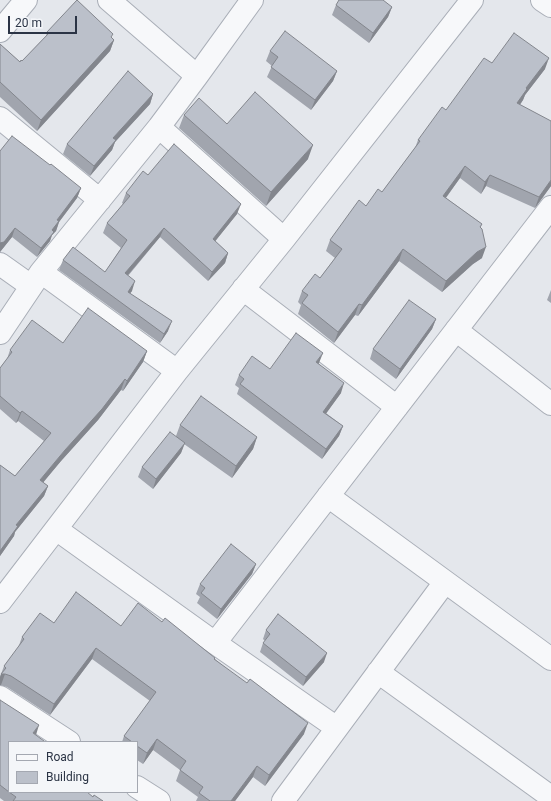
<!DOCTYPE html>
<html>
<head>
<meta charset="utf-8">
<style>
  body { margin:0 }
  #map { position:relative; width:551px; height:801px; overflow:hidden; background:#e4e7ec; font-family:Roboto,sans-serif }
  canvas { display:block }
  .legend { position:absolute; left:8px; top:741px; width:130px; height:52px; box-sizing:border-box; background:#f4f6f9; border:1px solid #a4a8b1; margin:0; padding:5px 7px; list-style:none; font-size:12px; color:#2b3445 }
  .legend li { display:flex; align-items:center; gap:8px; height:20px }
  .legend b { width:20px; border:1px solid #a4a8b1 }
  .scale { position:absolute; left:8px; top:16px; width:69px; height:18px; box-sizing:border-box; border:2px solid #2b3445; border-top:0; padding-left:5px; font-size:12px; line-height:14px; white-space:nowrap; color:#2b3445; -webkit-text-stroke:3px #f4f6f9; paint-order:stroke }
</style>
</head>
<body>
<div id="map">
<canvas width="551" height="801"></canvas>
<ul class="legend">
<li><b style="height:5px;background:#f7f8fa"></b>Road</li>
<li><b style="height:11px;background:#bbc0ca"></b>Building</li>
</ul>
<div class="scale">20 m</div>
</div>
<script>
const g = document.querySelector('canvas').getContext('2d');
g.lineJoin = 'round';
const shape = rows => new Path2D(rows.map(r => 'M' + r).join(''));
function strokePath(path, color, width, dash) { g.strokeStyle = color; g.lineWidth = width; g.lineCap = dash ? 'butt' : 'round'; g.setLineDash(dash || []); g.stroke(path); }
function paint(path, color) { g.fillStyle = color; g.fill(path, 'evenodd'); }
const minor = shape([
  [109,0,197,76],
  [542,0,551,6],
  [0,31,26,0],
  [0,118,100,200],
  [159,127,284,239],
  [0,264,31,286],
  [41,272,177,371],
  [243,289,397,407],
  [456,330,551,404],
  [0,333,41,272,159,127,197,76,252,0],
  [328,496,551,659],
  [56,529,215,643,337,728],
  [0,602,177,371,284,239,472,0],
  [215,643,551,207],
  [378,672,551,797],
  [0,697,69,742],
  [137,787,159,801],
  [283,801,445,582]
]);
const wall = shape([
  [336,5,392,7,388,17,369,43,332,15],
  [47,32,112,38,114,40,110,51,37,131,0,97,0,44,20,62,22,61,46,36],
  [270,51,337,71,333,81,311,110,267,77,272,66,266,61],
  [492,63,545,69,525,95,523,100,520,105,551,186,535,208,486,186,481,194,460,178,446,198,482,224,480,228,482,258,473,264,442,292,399,261,358,316,355,315,334,343,298,314,301,305,298,302,302,291,320,278,335,258,326,251,330,240,366,206,382,192,415,148,418,140],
  [153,94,150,104,115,142,112,150,90,176,63,154,67,144],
  [184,115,227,124,308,159,266,206,179,128],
  [0,151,81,188,77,198,59,222,56,231,52,235,50,241,37,257,12,237,0,252],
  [148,175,237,214,215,241,228,253,225,263,208,281,160,237,128,276,132,291,130,293,168,331,160,343,59,270,63,260,105,272,121,248,103,233,107,223,123,204,122,203,126,193],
  [551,290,551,303,547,300],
  [436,319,432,329,396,379,370,359,373,349],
  [63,343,147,351,143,362,123,391,121,390,98,420,61,461,43,482,48,486,44,496,15,532,14,536,0,556,0,465,15,476,44,441,18,421,16,423,0,409,0,368,7,359,10,350],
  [319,363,319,364,341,393,326,413,343,426,339,436,322,459,237,394,239,388,235,385,239,375,270,369],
  [180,425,257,437,253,449,232,478,184,444,181,453,153,489,138,477,142,467,176,436],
  [256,564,252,574,217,619,197,603,200,597,196,594,200,584],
  [162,622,215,659,304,734,265,786,253,777,235,801,196,801,198,797,176,781,180,770,153,750,143,764,137,760,137,742,122,742,124,736,150,701,92,659,50,715,7,687,0,685,0,677,4,666,18,648,22,637,54,623,121,626],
  [266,630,324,662,303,686,260,652,263,643,265,641,263,639],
  [0,700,9,792,93,797,103,801,4,801,0,798]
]);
const shadedWall = shape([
  [392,7,388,17,369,43,373,33],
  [114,40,110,51,37,131,41,120],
  [549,58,545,69,525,95,523,100,513,114,517,103,526,88],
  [337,71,333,81,311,110,315,100],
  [153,94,150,104,115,142,112,150,90,176,94,166,113,138],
  [313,145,308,159,266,206,271,192],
  [465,166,460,178,439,207,443,196],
  [490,175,486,186,481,194,485,182],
  [551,180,551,186,535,208,539,197],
  [81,188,77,198,59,222,56,231,52,235,50,241,37,257,41,248,57,220],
  [241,204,237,214,209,249,213,239],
  [15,228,12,237,0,252,0,243],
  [164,228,160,237,121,283,125,273],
  [486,247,482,258,473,264,442,292,446,281,477,252],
  [403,249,399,261,358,316,362,305],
  [228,253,225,263,208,281,212,272],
  [135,281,132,291,124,301,128,292],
  [359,304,355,315,334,343,338,332],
  [436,319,432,329,396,379,400,369],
  [172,321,168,331,160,343,164,334],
  [147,351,143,362,123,391,127,381],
  [323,353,319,363,313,372,316,362],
  [125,379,121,390,98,420,61,461,37,490,40,480],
  [344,383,341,393,320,422,323,412],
  [22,411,18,421,16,423,20,413],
  [343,426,339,436,322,459,326,449],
  [257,437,253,449,232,478,236,466],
  [185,443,181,453,153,489,156,479],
  [48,486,44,496,15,532,14,536,0,556,0,551,16,525],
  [256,564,252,574,217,619,221,609],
  [96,648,92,659,50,715,54,704],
  [327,653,324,662,303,686,306,677],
  [1,674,5,674,1,685,0,685,0,677],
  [308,723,304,734,265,786,269,775],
  [39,725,36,735,33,733],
  [157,739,153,750,143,764,147,753],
  [257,766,253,777,235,801,231,801]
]);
const building = shape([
  [77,0,113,34,111,37,114,40,41,120,0,82,0,44,20,62,21,60,22,61,49,33,47,32,77,0],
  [339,0,383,0,392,7,373,33,336,5,339,0],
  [285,31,337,71,315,100,271,67,278,57,270,51,285,31],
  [514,33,549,58,526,88,527,89,517,103,551,121,551,180,539,197,490,175,485,182,465,166,443,196,482,224,480,227,482,229,486,247,477,252,446,281,403,249,362,305,359,304,338,332,302,303,308,295,302,291,315,274,320,278,342,249,330,240,359,200,366,206,378,189,382,192,420,141,418,140,442,107,446,110,484,58,492,63,514,33],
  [128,71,153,94,113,138,116,140,94,166,67,144,128,71],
  [255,92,313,145,271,192,184,115,199,98,227,124,255,92],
  [12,136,50,165,51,164,81,188,57,220,59,221,52,230,54,232,41,248,15,228,4,242,0,243,0,151,12,136],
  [174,144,241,204,213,239,228,253,212,272,164,228,125,273,135,281,128,292,172,321,164,334,63,260,73,247,105,272,127,240,107,223,130,196,126,193,143,171,148,175,174,144],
  [409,300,436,319,400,369,373,349,409,300],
  [88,308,147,351,127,381,125,379,102,409,65,450,40,480,48,486,16,525,18,526,0,551,0,465,15,476,51,433,22,411,20,413,0,396,0,368,12,352,10,350,32,320,63,343,88,308],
  [296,333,323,353,316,362,344,383,323,412,343,426,326,449,240,384,244,379,239,375,252,356,270,369,296,333],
  [201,396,257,437,236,466,180,425,201,396],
  [170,432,185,443,156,479,142,467,170,432],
  [231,544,256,564,221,609,201,593,205,588,200,584,231,544],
  [76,592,121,626,138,603,162,622,165,618,215,658,214,659,247,683,250,679,308,723,269,775,257,766,231,801,210,801,199,793,203,787,180,770,186,761,157,739,147,753,137,746,137,742,132,742,124,736,156,692,96,648,54,704,11,676,5,674,1,674,6,668,4,666,24,639,22,637,40,613,54,623,76,592],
  [278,614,327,653,306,677,263,643,270,634,266,630,278,614],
  [0,700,39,725,33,733,44,741,43,742,9,742,9,792,0,785,0,700],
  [9,792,87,792,93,797,94,795,103,801,13,801,16,797,9,792]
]);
strokePath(minor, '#a9aeb7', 24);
strokePath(minor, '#f7f8fa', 22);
paint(wall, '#a1a5ae');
paint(shadedWall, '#83868d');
paint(building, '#bbc0ca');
strokePath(building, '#83868d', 1);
</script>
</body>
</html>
